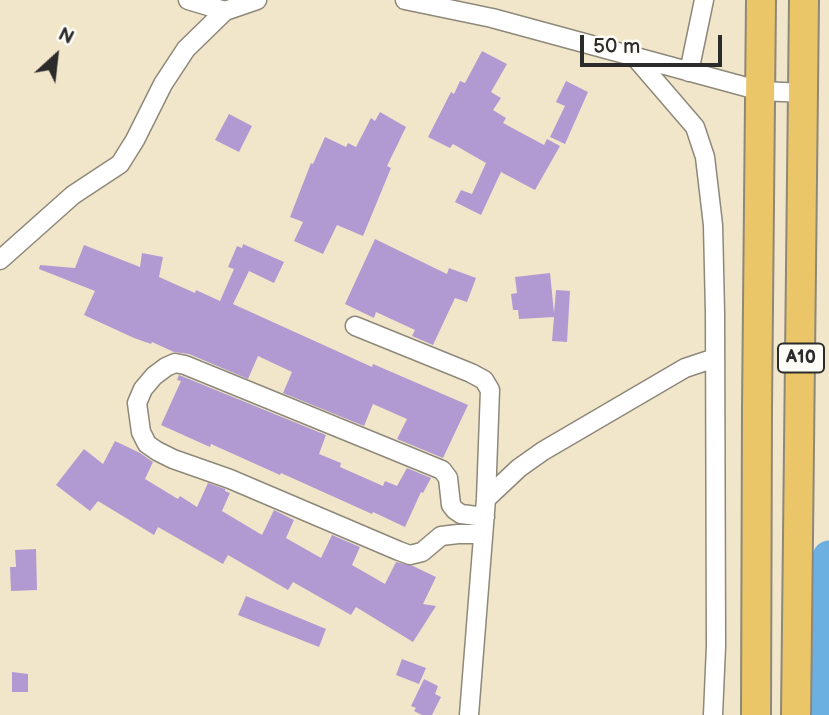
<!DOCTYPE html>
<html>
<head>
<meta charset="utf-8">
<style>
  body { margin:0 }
  #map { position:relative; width:829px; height:715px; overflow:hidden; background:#f1e6ca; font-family:"Balsamiq Sans",sans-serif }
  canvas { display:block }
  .north { position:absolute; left:21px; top:21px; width:70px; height:70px; -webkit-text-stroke:5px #fdfcf7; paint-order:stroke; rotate:27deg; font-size:19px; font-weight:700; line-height:28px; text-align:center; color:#2b2b2b }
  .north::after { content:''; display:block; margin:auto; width:24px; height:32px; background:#2b2b2b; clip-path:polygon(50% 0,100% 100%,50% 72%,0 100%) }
  .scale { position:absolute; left:580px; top:35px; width:142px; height:32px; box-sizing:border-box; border:4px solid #2b2b2b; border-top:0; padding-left:9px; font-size:21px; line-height:24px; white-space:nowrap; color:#2b2b2b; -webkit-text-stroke:5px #fdfcf7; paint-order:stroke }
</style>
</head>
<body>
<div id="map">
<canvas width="829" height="715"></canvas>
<div class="north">N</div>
<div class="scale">50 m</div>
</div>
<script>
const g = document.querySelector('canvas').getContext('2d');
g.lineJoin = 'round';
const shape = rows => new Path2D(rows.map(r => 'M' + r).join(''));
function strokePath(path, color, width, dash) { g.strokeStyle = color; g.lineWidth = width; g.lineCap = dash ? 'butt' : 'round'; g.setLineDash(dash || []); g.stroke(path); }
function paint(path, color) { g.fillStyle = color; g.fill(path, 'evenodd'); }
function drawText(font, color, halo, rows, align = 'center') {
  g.font = font + ' "Balsamiq Sans",sans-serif'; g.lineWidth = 6; g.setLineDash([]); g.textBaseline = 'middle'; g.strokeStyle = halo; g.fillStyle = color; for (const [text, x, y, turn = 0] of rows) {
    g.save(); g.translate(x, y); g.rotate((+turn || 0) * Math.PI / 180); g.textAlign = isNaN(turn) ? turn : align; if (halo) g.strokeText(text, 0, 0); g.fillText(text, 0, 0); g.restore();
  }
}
const river = shape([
  [827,715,829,557]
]);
const building = shape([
  [482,51,507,64,491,92,501,98,493,110,506,118,503,123,544,145,547,139,560,146,535,190,501,172,481,215,455,202,461,190,472,194,486,163,453,144,450,148,428,137,451,92,454,94,460,81,465,83],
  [566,81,588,92,565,144,550,137,565,106,556,102],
  [380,112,406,127,387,166,391,168,363,236,337,225,323,254,294,241,303,222,290,217,311,163,313,164,325,137,346,147,348,143,356,147,371,118,375,121],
  [229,114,252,126,239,152,215,140],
  [375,239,447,274,449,268,476,278,467,302,455,298,433,345,412,336,415,330,376,312,374,318,345,304],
  [243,244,284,262,274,283,249,271,233,304,372,367,373,364,468,405,443,458,397,439,407,419,373,404,364,426,283,393,292,372,258,356,248,379,189,354,174,352,152,342,151,344,134,338,84,315,95,291,39,269,40,265,75,268,84,245,140,267,142,253,163,257,159,277,195,293,196,290,220,301,234,269,228,267,237,246,242,248],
  [550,273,554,313,556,290,570,291,567,342,552,341,554,317,519,319,518,310,513,310,511,294,517,293,515,277],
  [179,375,326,435,319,454,341,463,340,467,383,486,385,481,397,486,407,468,431,478,423,493,421,492,405,527,373,512,372,514,281,473,280,475,211,444,210,447,161,425,181,381,177,380],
  [115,441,140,453,153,462,145,479,178,499,180,496,197,507,208,483,225,489,225,491,230,493,222,511,262,535,274,510,294,520,286,538,321,558,332,535,360,547,352,565,385,584,396,562,413,566,436,577,423,604,436,606,413,642,356,607,351,615,293,582,288,590,228,555,223,564,158,527,154,535,98,501,90,511,56,485,84,449,103,464],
  [36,549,37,590,11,591,10,567,16,567,15,550],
  [246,596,326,629,319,647,238,615],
  [402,659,426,668,419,684,396,675],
  [12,672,28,674,28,692,12,692],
  [424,679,438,686,435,694,441,697,432,715,422,715,414,711,416,708,411,706]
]);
const street = shape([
  [188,0,225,11],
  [405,0,492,18,761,91,804,93],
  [633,55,695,127,705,157,713,225,715,313,716,646,713,715],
  [689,72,704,0],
  [0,260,73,195,120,164,135,140,163,84,186,49,225,11,257,0],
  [355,326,471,373,484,380,490,390,486,499,469,715],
  [486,499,519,468,543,451,685,368,715,358],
  [483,534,458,534,441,536,422,552,410,555,399,551,230,479,173,459,157,451,147,444,141,432,137,403,143,389,154,376,166,367,175,363,185,365,442,470,448,478,451,505,455,510,461,514,485,517]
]);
const primary = shape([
  [756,715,757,408,761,0],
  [796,715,804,0]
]);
const shields = [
  [801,358,46]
];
const shieldNames = [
  ["A10",801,358]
];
strokePath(river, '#6cb0e2', 33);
paint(building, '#b19ad1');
strokePath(street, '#8e887a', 21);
strokePath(primary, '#8e887a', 32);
strokePath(street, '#fff', 18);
strokePath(primary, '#ebc669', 28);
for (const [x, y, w] of shields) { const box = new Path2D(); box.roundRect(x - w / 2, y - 14.5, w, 29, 5); g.fillStyle = '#fdfcf7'; g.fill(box); strokePath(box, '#2b2b2b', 2); }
drawText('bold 18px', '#2b2b2b', null, shieldNames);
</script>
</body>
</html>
